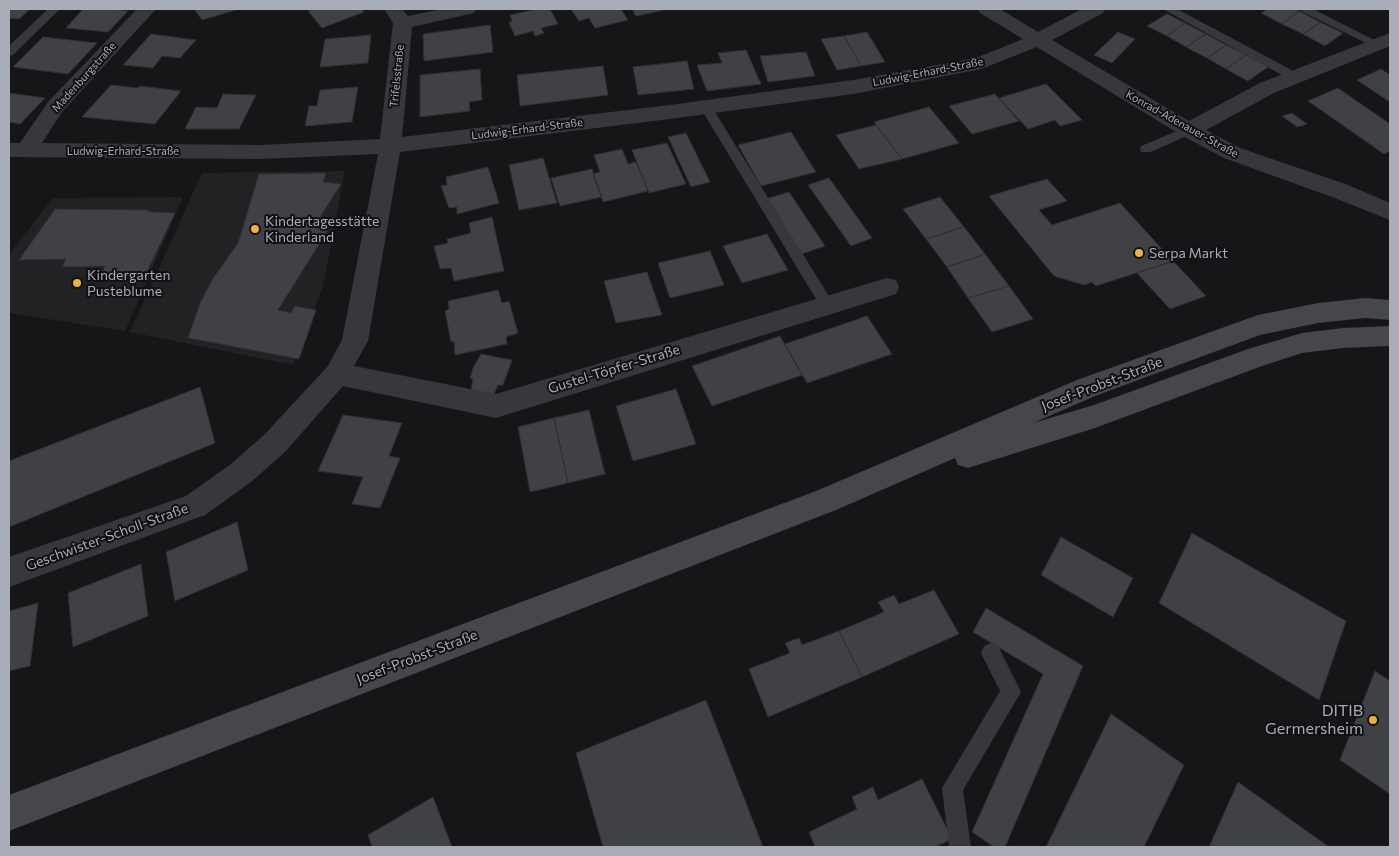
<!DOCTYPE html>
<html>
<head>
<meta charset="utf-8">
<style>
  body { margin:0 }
  #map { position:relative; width:1399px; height:856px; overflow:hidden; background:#161618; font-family:Commissioner,sans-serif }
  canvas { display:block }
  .frame { position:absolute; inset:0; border:10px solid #a8adb8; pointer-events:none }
</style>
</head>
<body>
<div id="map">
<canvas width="1399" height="856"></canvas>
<div class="frame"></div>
</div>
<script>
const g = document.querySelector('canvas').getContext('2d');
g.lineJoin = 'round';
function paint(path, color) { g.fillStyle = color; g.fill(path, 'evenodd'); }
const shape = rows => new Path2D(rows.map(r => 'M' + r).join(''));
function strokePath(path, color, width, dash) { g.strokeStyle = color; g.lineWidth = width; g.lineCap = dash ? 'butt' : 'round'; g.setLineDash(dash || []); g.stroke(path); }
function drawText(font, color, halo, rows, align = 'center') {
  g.font = font + ' Commissioner,sans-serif'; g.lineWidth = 4; g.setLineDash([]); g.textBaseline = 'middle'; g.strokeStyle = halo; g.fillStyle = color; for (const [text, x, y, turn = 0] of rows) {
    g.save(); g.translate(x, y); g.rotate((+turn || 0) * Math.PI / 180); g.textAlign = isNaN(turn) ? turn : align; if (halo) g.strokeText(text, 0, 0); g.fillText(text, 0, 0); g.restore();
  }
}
const built = shape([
  [345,171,323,286,293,365,130,332,202,173],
  [183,197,125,331,9,313,9,254,53,198]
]);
const building = shape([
  [9,9,30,9,19,19,9,18,9,9],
  [83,9,110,9,128,11,108,32,66,28,83,9],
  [194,9,239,9,202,20,194,9],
  [314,9,361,9,364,12,322,28,308,11,314,9],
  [537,9,550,9,558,24,541,28,544,33,535,36,533,31,515,36,509,23,512,21,510,15,537,9],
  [571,9,621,9,628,20,595,28,589,18,579,21,571,9],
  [632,9,669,9,636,16,632,9],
  [1268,9,1294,9,1299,11,1282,24,1261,13,1268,9],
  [1299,11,1320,22,1303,34,1282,24,1299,11],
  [1167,14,1185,23,1167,36,1147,26,1167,14],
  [1320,22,1343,33,1325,46,1303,34,1320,22],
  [1185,23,1206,34,1186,47,1167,36,1185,23],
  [490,25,493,52,424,61,423,34,490,25],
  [867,32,885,62,861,66,844,36,867,32],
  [1118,32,1135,39,1112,63,1094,55,1118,32],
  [151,34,196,40,180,58,162,56,153,68,123,65,151,34],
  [1206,34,1226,45,1207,58,1186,47,1206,34],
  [371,35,368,63,320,67,325,39,371,35],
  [844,36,861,66,837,70,821,39,844,36],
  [43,37,97,43,68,74,13,67,43,37],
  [1226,45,1246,55,1226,69,1207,58,1226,45],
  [746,50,761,84,707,91,697,65,722,63,718,53,746,50],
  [806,52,815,76,768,82,760,56,806,52],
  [1246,55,1268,67,1248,81,1226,69,1246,55],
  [687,61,694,89,638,95,633,67,687,61],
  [603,66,608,95,520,106,517,75,603,66],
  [480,69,482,100,469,102,470,111,420,117,420,75,480,69],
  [1381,69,1390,75,1390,102,1357,80,1381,69],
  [1046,84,1082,120,1060,126,1055,120,1028,129,999,98,1046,84],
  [111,85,138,88,140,86,181,91,155,124,82,117,111,85],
  [358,87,352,122,305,126,309,106,317,106,320,90,358,87],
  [1338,88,1390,124,1390,151,1384,154,1308,101,1338,88],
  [9,93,45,98,20,124,9,122,9,93],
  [223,94,256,95,239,129,185,129,196,107,217,108,223,94],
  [995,94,1019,121,972,134,949,106,995,94],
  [929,107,959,143,902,159,874,122,929,107],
  [1292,113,1307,124,1297,127,1282,116,1292,113],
  [876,125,902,159,859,169,836,135,876,125],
  [791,132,816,172,761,186,738,145,791,132],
  [686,133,710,182,691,187,668,137,686,133],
  [667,143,686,184,649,193,632,150,667,143],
  [622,149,628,164,636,162,648,191,603,202,593,174,600,172,594,155,622,149],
  [543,158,557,203,519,210,509,165,543,158],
  [488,167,499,203,457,214,457,207,449,208,441,186,447,185,446,177,488,167],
  [592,169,602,197,560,206,551,178,592,169],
  [326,173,323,182,341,184,319,219,326,219,320,229,328,230,278,310,291,313,295,306,316,310,299,359,188,338,200,303,212,280,238,243,259,174,326,173],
  [829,178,872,238,851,246,808,185,829,178],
  [1047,179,1067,201,1039,210,1052,225,1120,203,1173,261,1096,286,1092,282,1084,285,1054,276,989,196,1047,179],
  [789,192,825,246,801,254,766,199,789,192],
  [940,197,964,227,926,239,903,209,940,197],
  [55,209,147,210,152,212,175,213,145,276,101,275,105,266,62,267,66,259,19,260,55,209],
  [492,217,504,271,454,281,451,268,440,269,434,246,448,243,447,239,471,233,469,223,492,217],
  [964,227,985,254,947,267,926,239,964,227],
  [767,234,788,270,742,283,723,246,767,234],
  [710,251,724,285,670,298,658,263,710,251],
  [985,254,1009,286,968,298,947,267,985,254],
  [1173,261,1206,296,1170,309,1137,273,1173,261],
  [647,272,662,315,616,323,604,281,647,272],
  [1009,286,1033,319,992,332,968,298,1009,286],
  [498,290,502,303,509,301,518,333,506,337,507,344,455,355,454,341,451,342,445,311,449,309,448,301,498,290],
  [867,316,892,354,807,383,785,344,867,316],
  [780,336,802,375,712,406,692,366,780,336],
  [481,354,512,360,503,385,498,385,494,394,471,390,473,379,470,378,473,368,481,354],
  [200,387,215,443,9,527,9,461,200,387],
  [676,389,696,444,633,461,616,406,676,389],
  [589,410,605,474,568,483,554,418,589,410],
  [343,415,402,423,389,456,400,458,380,508,352,504,363,477,318,471,343,415],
  [554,418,568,483,530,492,518,427,554,418],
  [237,522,248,570,175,601,166,552,237,522],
  [1192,533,1346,621,1319,700,1159,603,1192,533],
  [1061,537,1133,578,1113,617,1041,575,1061,537],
  [141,564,148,616,73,647,68,593,141,564],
  [934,590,959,634,862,677,839,631,884,612,878,602,894,595,899,604,934,590],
  [38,603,30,666,9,671,9,611,38,603],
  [986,608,1083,666,1005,847,994,847,972,832,1043,674,973,632,986,608],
  [839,631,862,677,768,717,749,669,790,653,785,643,799,638,802,645,839,631],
  [1375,671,1390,681,1390,794,1340,760,1375,671],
  [706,700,763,847,603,847,576,753,706,700],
  [1111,714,1184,765,1144,847,1046,847,1111,714],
  [922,779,952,839,935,847,815,847,809,832,857,809,852,797,873,787,878,800,922,779],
  [1238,782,1329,847,1209,847,1238,782],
  [433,797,452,847,372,847,368,835,433,797]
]);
const lane = shape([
  [48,9,60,9,13,55,9,56,9,46,48,9],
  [1163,9,1177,9,1299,74,1301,77,1295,81,1291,80,1163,9],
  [1300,9,1313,9,1382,44,1380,46,1372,46,1301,11,1300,9],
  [706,103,710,104,832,301,834,305,832,309,827,311,822,309,700,107,706,103],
  [1189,126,1195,130,1193,133,1151,152,1141,152,1140,149,1141,146,1189,126],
  [991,643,998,646,1021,692,963,790,971,847,949,847,942,788,1000,691,981,653,984,646,991,643]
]);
const street = shape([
  [137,9,156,9,62,112,42,143,261,145,380,139,393,23,384,9,402,9,408,16,442,9,476,9,474,13,412,27,402,137,670,105,853,80,976,58,1023,39,980,13,978,9,1000,9,1038,32,1082,9,1105,9,1103,13,1052,40,1189,121,1260,83,1390,33,1390,46,1274,93,1206,130,1240,148,1348,185,1390,203,1390,220,1332,197,1224,158,1181,135,1037,47,981,69,853,94,670,119,400,152,368,341,354,366,496,394,887,278,896,280,899,287,896,294,496,418,343,386,285,452,251,482,205,515,9,587,9,557,186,496,231,464,265,434,328,366,342,340,378,154,261,159,9,157,9,143,20,143,48,102,137,9]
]);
const secondary = shape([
  [1365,298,1390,300,1390,320,1365,318,1318,323,1260,335,1095,396,1033,423,1094,405,1248,349,1302,333,1343,328,1390,326,1390,346,1343,348,1302,353,1262,366,1095,428,968,468,958,465,955,458,836,510,9,831,9,795,816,491,1077,380,1258,315,1318,303,1365,298]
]);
const markers = [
  [255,229,5,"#f2b134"],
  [1139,253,5,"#f2b134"],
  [77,283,5,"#f2b134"],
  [1373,720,5,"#f2b134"]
];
const farStreetnames = [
  ["Ludwig-Erhard-Straße",928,72,-11],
  ["Trifelsstraße",397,76,-84],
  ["Madenburgstraße",84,77,-48],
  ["Konrad-Adenauer-Straße",1182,124,29],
  ["Ludwig-Erhard-Straße",527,129,-7],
  ["Ludwig-Erhard-Straße",123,151]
];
const poiNames = [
  ["Kindertagesstätte",265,221],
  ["Kinderland",265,237],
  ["Serpa Markt",1149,253],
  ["Kindergarten",87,275],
  ["Pusteblume",87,291]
];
const streetNames = [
  ["Gustel-Töpfer-Straße",614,369,-17],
  ["Josef-Probst-Straße",1102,384,-21],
  ["Geschwister-Scholl-Straße",107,537,-20],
  ["Josef-Probst-Straße",417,657,-21]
];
const nearPoinames = [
  ["DITIB",1363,711],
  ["Germersheim",1363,729]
];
paint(built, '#222225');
paint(building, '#404145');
strokePath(building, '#303034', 1);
paint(lane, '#37383d');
paint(street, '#37383d');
paint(secondary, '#45474d');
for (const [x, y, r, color] of markers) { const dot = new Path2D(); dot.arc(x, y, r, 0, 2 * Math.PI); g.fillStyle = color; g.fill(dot); strokePath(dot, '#111113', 2); }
drawText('11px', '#a8adb8', '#111113', farStreetnames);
drawText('14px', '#a8adb8', '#111113', poiNames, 'left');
drawText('14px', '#a8adb8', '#111113', streetNames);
drawText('16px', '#a8adb8', '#111113', nearPoinames, 'right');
</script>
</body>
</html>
